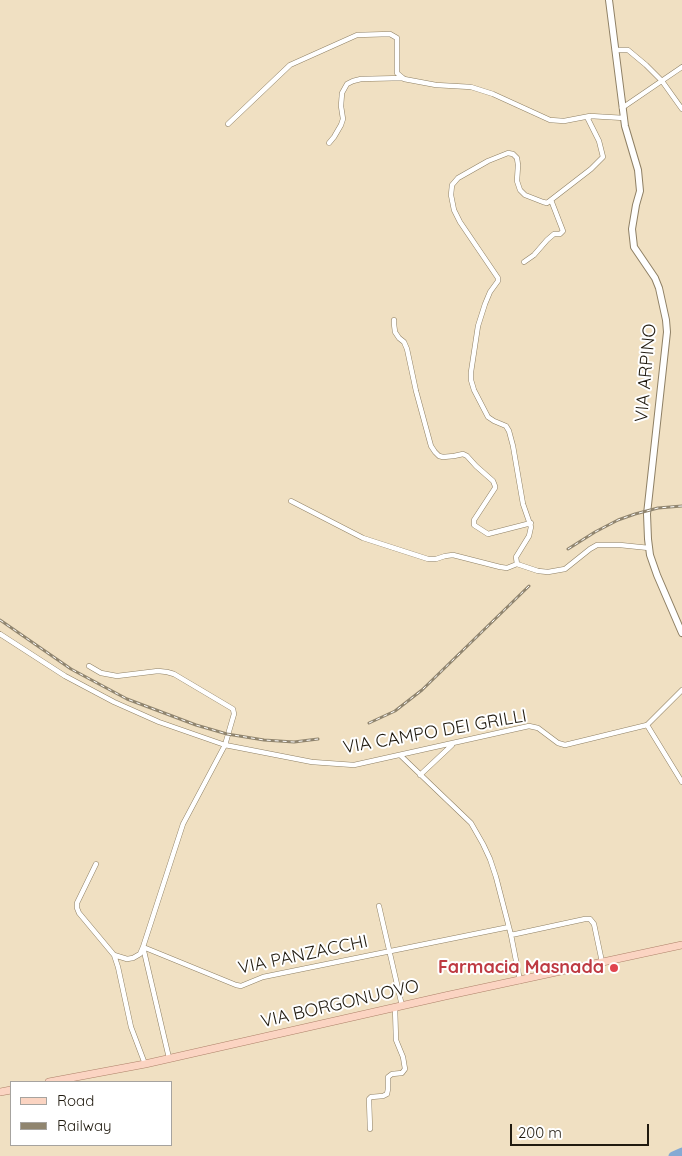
<!DOCTYPE html>
<html>
<head>
<meta charset="utf-8">
<style>
  body { margin:0 }
  #map { position:relative; width:682px; height:1156px; overflow:hidden; background:#f0e0c2; font-family:Quicksand,sans-serif }
  canvas { display:block }
  .legend { position:absolute; left:10px; top:1081px; width:162px; height:65px; box-sizing:border-box; background:#fff; border:1px solid #a6a39f; margin:0; padding:6px 9px; list-style:none; font-size:15px; color:#201a0f }
  .legend li { display:flex; align-items:center; gap:10px; height:25px }
  .legend b { width:25px; border:1px solid #a6a39f }
  .scale { position:absolute; left:510px; top:1124px; width:139px; height:22px; box-sizing:border-box; border:2px solid #201a0f; border-top:0; padding-left:6px; font-size:15px; line-height:18px; white-space:nowrap; color:#201a0f; -webkit-text-stroke:4px #fff; paint-order:stroke }
</style>
</head>
<body>
<div id="map">
<canvas width="682" height="1156"></canvas>
<ul class="legend">
<li><b style="height:6px;background:#fbd4c2"></b>Road</li>
<li><b style="height:6px;background:#90856f"></b>Railway</li>
</ul>
<div class="scale">200 m</div>
</div>
<script>
const g = document.querySelector('canvas').getContext('2d');
g.lineJoin = 'round';
const shape = rows => new Path2D(rows.map(r => 'M' + r).join(''));
function strokePath(path, color, width, dash) { g.strokeStyle = color; g.lineWidth = width; g.lineCap = dash ? 'butt' : 'round'; g.setLineDash(dash || []); g.stroke(path); }
function drawText(font, color, halo, rows, align = 'center') {
  g.font = font + ' Quicksand,sans-serif'; g.lineWidth = 4; g.setLineDash([]); g.textBaseline = 'middle'; g.strokeStyle = halo; g.fillStyle = color; for (const [text, x, y, turn = 0] of rows) {
    g.save(); g.translate(x, y); g.rotate((+turn || 0) * Math.PI / 180); g.textAlign = isNaN(turn) ? turn : align; if (halo) g.strokeText(text, 0, 0); g.fillText(text, 0, 0); g.restore();
  }
}
const river = shape([
  [673,1156,682,1152]
]);
const street = shape([
  [615,50,628,50,646,65,662,81,682,109],
  [622,108,682,67],
  [228,124,290,65,357,35,390,34,397,38,397,73,404,79,436,85,471,87,493,94,550,120,564,121,590,116],
  [329,143,334,137,341,125,343,119,341,106,342,93,347,84,353,81,361,79,403,78],
  [524,262,534,255,547,240,554,234,560,234,563,231,551,200],
  [394,320,394,324,395,332,399,338,404,342,407,349,416,391,431,446,435,452,439,456,443,457,454,456,463,454,467,456,476,466,493,481,495,486,495,488,474,520,474,525,488,534,531,523],
  [291,501,363,538,428,559,436,559,445,556,453,555,500,567,507,568,517,564,538,571,548,572,565,569,590,549,597,545,620,545,649,548],
  [517,564,516,557,529,536,531,527,523,504,513,446,509,431,506,426,494,421,488,417,474,390,471,380,471,372,478,326,485,304,490,292,498,281,498,278,460,222,454,210,451,195,452,185,458,178,488,161,508,153,513,154,517,158,518,165,517,181,520,190,525,195,543,202,547,203,591,169,603,157,599,141,588,119,590,116,624,118],
  [0,634,65,676,114,702,159,722,225,745,234,714,233,709,174,674,167,672,158,671,117,676,101,673,89,666],
  [682,690,647,725,682,782],
  [400,755,471,823,483,844,490,859,496,877,511,935,520,981],
  [420,775,452,745],
  [96,864,77,903,77,908,79,913,114,955,118,967,131,1027,145,1064],
  [379,906,402,1006],
  [511,935,585,919,590,919,594,924,602,962],
  [114,955,127,959,133,958,140,954,143,947,236,985,241,986,263,977,509,927],
  [169,1058,143,947,183,824,225,745,312,762,354,765,529,726,538,728,558,743,565,745,647,725],
  [370,1129,369,1099,371,1097,383,1096,387,1094,388,1089,388,1077,392,1074,402,1073,405,1069,403,1057,396,1040,395,1007]
]);
const secondary = shape([
  [609,0,625,126,638,170,640,191,636,205,632,229,634,247,655,278,659,288,666,320,667,332,647,514,648,539,650,555,657,575,682,633]
]);
const primary = shape([
  [49,1082,145,1064,445,996,682,945],
  [0,1092,11,1090]
]);
const rail = shape([
  [568,549,595,532,618,520,635,514,658,508,682,506],
  [0,620,71,669,127,699,196,725,227,734,264,740,294,742,318,739],
  [369,723,395,711,422,690,529,586]
]);
const markers = [
  [614,968,5,"#e0444e"]
];
const streetNames = [
  ["VIA ARPINO",646,373,-85],
  ["VIA CAMPO DEI GRILLI",435,732,-10],
  ["VIA PANZACCHI",303,955,-12],
  ["VIA BORGONUOVO",340,1004,-13]
];
const healthNames = [
  ["Farmacia Masnada",604,968]
];
strokePath(river, '#85aad4', 9);
strokePath(street, '#8f8065', 5.5);
strokePath(secondary, '#8f8065', 8);
strokePath(primary, '#ad8169', 8);
strokePath(street, '#fff', 4.5);
strokePath(secondary, '#fff', 6);
strokePath(primary, '#fbd4c2', 7);
strokePath(rail, '#90856f', 3);
strokePath(rail, '#fff', 1, [4]);
for (const [x, y, r, color] of markers) { const dot = new Path2D(); dot.arc(x, y, r, 0, 2 * Math.PI); g.fillStyle = color; g.fill(dot); strokePath(dot, '#fff', 2); }
drawText('18px', '#201a0f', '#fff', streetNames);
drawText('bold 18px', '#be3a42', '#fff', healthNames, 'right');
</script>
</body>
</html>
